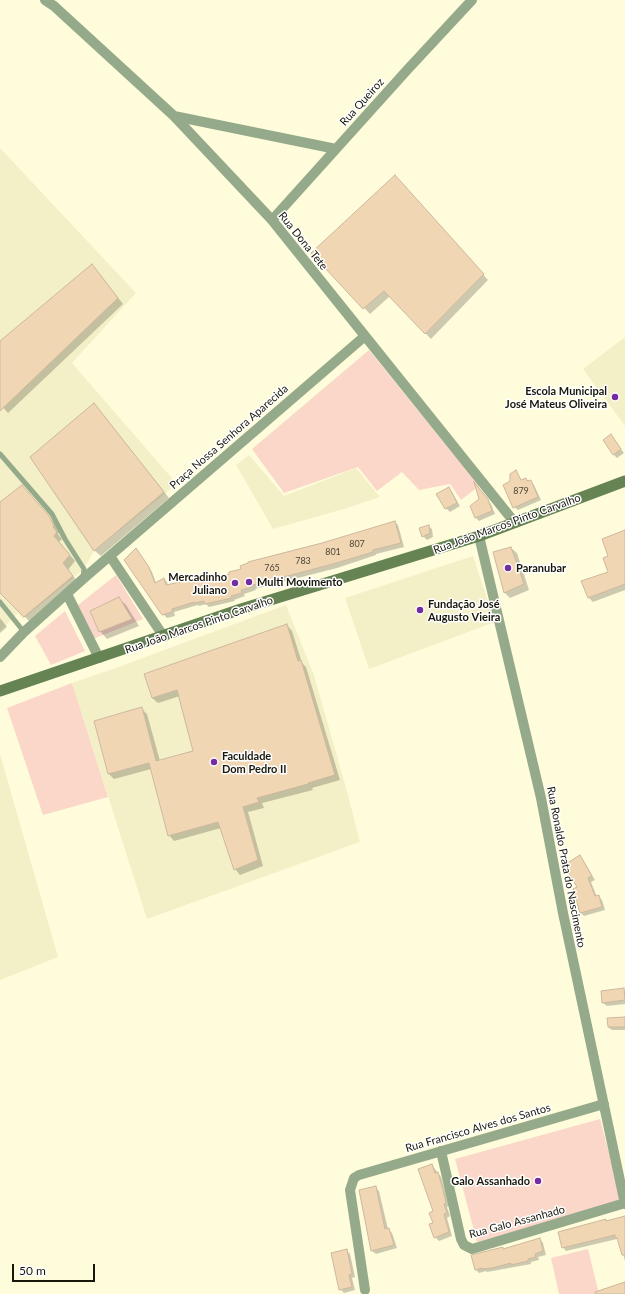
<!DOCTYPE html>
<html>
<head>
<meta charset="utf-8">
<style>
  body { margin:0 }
  #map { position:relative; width:625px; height:1294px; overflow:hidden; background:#fffcdb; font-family:Lato,sans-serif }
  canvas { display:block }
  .scale { position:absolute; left:12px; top:1264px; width:83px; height:18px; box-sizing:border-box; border:2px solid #18170b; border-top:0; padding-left:5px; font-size:12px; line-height:14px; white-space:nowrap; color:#18170b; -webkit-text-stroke:3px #fff; paint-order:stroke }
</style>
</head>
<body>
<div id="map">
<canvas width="625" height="1294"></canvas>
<div class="scale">50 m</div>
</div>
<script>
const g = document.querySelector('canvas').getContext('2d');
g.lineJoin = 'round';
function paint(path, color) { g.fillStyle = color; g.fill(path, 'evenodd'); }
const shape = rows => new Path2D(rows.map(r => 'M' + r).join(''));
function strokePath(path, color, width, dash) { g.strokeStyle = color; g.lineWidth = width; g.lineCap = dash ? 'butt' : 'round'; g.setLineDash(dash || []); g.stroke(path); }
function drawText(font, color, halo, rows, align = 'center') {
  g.font = font + ' Lato,sans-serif'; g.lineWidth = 3; g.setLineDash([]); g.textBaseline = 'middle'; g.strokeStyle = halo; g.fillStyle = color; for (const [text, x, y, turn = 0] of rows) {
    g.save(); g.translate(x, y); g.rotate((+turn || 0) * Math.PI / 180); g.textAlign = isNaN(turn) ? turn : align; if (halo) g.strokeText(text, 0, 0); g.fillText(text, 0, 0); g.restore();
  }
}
const built = shape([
  [0,148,136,293,72,363,177,484,94,551,84,569,23,619,18,613,0,631],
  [625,337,625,426,583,369],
  [249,455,284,496,356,468,380,497,344,509,273,529,236,465],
  [473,556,495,622,369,669,345,598],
  [286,605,314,675,348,795,360,842,147,919,72,683,113,669],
  [287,624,295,653,151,698,144,674],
  [301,660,242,740,259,802,234,809,222,821,168,836,149,763,108,774,94,721,142,708,156,761,193,751,281,665],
  [247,820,258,860,234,870,220,827],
  [0,754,58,957,0,980]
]);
const green = shape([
  [369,350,479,486,461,500,450,484,419,490,402,472,377,491,358,467,284,493,252,449],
  [116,575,143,619,93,639,78,605],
  [65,611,85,651,51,665,35,636],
  [72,683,108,797,43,815,7,708],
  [600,1119,622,1202,477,1242,455,1159],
  [588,1249,599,1294,559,1294,551,1258]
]);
const shadow = shape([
  [400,182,488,280,431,339,390,296,370,314,313,253],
  [97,271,123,304,8,413,0,404,0,342],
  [94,404,169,498,101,556,95,551,31,457],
  [611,435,624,453,617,458,613,454],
  [516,472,522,481,526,479,534,485,541,500,518,510,514,507,512,481],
  [476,485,491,504,495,514,479,521,476,518,471,506,480,500],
  [449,488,452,492,460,506,450,512,446,508],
  [27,492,54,523,59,532,58,534,62,539,59,542,75,561,68,570,78,582,30,622,0,591,0,503],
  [395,522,398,525,404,547,376,554,376,555,337,568,255,589,256,590,244,594,245,596,234,600,235,601,209,607,206,604,199,606,198,605,174,612,175,616,167,618,163,614,139,553,152,572,156,583,164,579,167,582,168,586,194,580,197,583,206,582],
  [428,526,432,529,433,537,427,540,423,536],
  [625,531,625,590,593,602,588,597,609,572,609,557],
  [511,548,517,553,529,590,510,598,505,593,494,553],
  [118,598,126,605,139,626,107,639,100,631],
  [0,618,7,627,0,633],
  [287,625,292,631,302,663,306,667,340,780,312,788,313,790,262,803,264,808,248,812,263,866,240,875,235,869,221,828,174,841,169,835,151,769,114,779,108,773,142,709,147,714,160,761,194,751,180,696,158,703,152,698],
  [580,857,583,860,595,880,591,882,597,897,598,896,602,900,605,910,584,916,580,912,578,888],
  [623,989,625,991,625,1004,607,1006,603,1003],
  [625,1018,625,1030,612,1030,608,1027],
  [432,1165,441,1177,446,1194,449,1206,447,1207,450,1216,447,1218,452,1236,439,1241,435,1237],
  [375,1187,379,1191,388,1229,392,1233,397,1248,376,1254,372,1251],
  [625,1217,625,1261,619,1240,617,1239,566,1251,563,1247],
  [540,1239,543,1243,546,1255,538,1257,539,1260,531,1262,531,1264,487,1272,486,1271,479,1273,475,1269,502,1248,505,1250],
  [346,1250,350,1254,355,1277,352,1278,355,1290,344,1293,340,1289]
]);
const building = shape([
  [395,175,484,274,425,334,384,291,363,309,311,253,395,175],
  [92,264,118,298,0,411,0,341,92,264],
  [94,403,164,492,94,551,30,457,94,403],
  [611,434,621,449,613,455,603,440,611,434],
  [516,470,521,480,526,478,527,481,531,480,538,497,513,508,503,485,510,481,510,474,516,470],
  [474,482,488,499,492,511,475,518,470,506,479,499,474,482],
  [22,485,49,516,54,526,53,527,57,532,54,536,70,555,63,563,73,576,24,617,0,593,0,502,22,485],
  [449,487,457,503,445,509,436,494,449,487],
  [395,521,401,543,373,550,373,552,333,564,253,585,253,587,241,590,242,593,231,596,232,598,205,604,204,601,194,603,194,602,172,609,172,612,162,615,124,560,136,548,149,567,155,583,164,578,166,585,194,579,195,582,205,579,205,581,229,574,229,572,241,569,240,566,248,563,248,562,322,543,395,521],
  [429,525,430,533,422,537,419,528,429,525],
  [625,530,625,584,588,598,581,581,608,572,603,558,608,556,602,539,625,530],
  [511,547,524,584,504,593,493,552,511,547],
  [119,597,132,619,99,632,90,611,119,597],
  [287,624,298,661,301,660,335,775,308,783,308,784,257,798,259,802,243,807,258,860,234,870,218,822,168,836,149,763,108,774,94,721,142,707,156,761,193,751,177,690,152,698,144,674,287,624],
  [580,855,592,876,588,878,595,896,599,895,602,907,580,913,573,889,577,887,564,865,580,855],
  [624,988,625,1000,602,1003,601,991,624,988],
  [625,1017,625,1027,608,1027,607,1018,625,1017],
  [432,1164,435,1173,438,1172,443,1190,446,1203,444,1204,447,1213,444,1214,449,1232,434,1238,429,1224,433,1223,429,1213,433,1211,418,1169,432,1164],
  [376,1186,385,1229,389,1228,394,1245,371,1251,359,1190,376,1186],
  [625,1216,625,1255,622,1255,617,1238,615,1238,615,1235,562,1248,558,1232,606,1219,606,1221,625,1216],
  [540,1238,543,1251,535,1254,536,1257,528,1259,528,1261,511,1265,511,1263,492,1268,482,1269,482,1268,475,1270,471,1255,503,1247,503,1249,540,1238],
  [347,1249,352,1274,349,1275,352,1287,339,1290,331,1253,347,1249],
  [625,1282,625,1294,595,1294,595,1292,625,1282]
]);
const service = shape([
  [0,454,52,514,65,539,84,569,83,577],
  [0,602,24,632]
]);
const minor = shape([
  [45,0,54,6,174,116,272,220,515,523],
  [174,116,336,149],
  [272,220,408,69,472,0],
  [479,536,541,798,563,913,625,1204],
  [110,556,164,637],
  [67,594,99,658],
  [0,657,24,632,83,579,365,336],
  [441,1151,461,1239,464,1245,472,1249,625,1203],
  [365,1290,350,1190,354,1178,359,1175,604,1104]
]);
const secondary = shape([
  [0,691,241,609,479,536,625,481]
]);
const markers = [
  [615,397,4,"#742da0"],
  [508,568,4,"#742da0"],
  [249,582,4,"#742da0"],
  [235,583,4,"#742da0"],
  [420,610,4,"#742da0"],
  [214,762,4,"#742da0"],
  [538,1181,4,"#742da0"]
];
const numberNames = [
  ["879",521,491],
  ["807",357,544],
  ["801",333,552],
  ["783",303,561],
  ["765",272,568]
];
const streetNames = [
  ["Rua Queiroz",362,102,-48],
  ["Rua Dona Tete",303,241,51],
  ["Praça Nossa Senhora Aparecida",229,437,-41],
  ["Rua João Marcos Pinto Carvalho",507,524,-20],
  ["Rua João Marcos Pinto Carvalho",199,625,-19],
  ["Rua Ronaldo Prata do Nascimento",566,867,79],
  ["Rua Francisco Alves dos Santos",478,1128,-16],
  ["Rua Galo Assanhado",517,1222,-15]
];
const poiNames = [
  ["Escola Municipal",607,391,"right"],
  ["José Mateus Oliveira",607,404,"right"],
  ["Paranubar",516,568],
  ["Mercadinho",227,577,"right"],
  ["Juliano",227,590,"right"],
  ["Multi Movimento",257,582],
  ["Fundação José",428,604],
  ["Augusto Vieira",428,617],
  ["Faculdade",222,756],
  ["Dom Pedro II",222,769],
  ["Galo Assanhado",530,1181,"right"]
];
paint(built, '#f3f0c7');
paint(green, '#fbd7c9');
paint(shadow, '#0003');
paint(building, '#f1d6b4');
strokePath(building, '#cdb89e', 1);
strokePath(service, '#95aa8a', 5);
strokePath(minor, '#95aa8a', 10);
strokePath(secondary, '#668354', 11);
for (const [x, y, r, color] of markers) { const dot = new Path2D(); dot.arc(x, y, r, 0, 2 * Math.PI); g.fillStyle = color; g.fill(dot); strokePath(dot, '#fff', 1.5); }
drawText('9px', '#4e4735', null, numberNames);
drawText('11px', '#18170b', '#fff', streetNames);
drawText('bold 11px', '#18170b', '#fff', poiNames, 'left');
</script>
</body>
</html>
